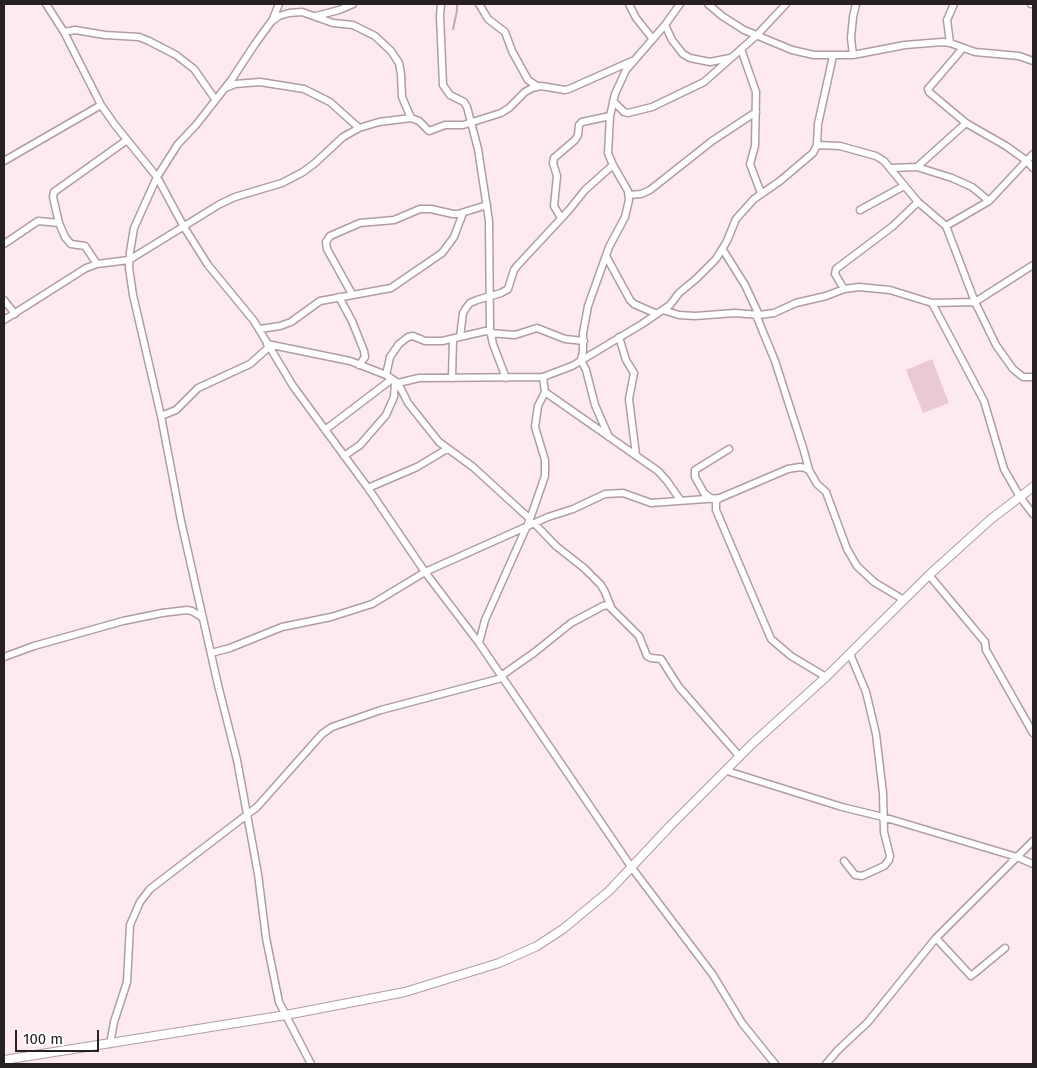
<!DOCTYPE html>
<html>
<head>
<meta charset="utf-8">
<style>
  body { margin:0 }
  #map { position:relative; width:1037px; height:1068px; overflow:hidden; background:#fde9f0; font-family:"Fira Sans",sans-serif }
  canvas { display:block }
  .frame { position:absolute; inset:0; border:5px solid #272023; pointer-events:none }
  .scale { position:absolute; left:15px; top:1030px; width:84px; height:22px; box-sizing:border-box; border:2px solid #272023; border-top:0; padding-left:6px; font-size:15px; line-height:18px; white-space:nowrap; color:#272023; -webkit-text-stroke:4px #fff; paint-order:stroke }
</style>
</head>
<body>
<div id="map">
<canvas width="1037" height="1068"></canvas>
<div class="frame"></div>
<div class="scale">100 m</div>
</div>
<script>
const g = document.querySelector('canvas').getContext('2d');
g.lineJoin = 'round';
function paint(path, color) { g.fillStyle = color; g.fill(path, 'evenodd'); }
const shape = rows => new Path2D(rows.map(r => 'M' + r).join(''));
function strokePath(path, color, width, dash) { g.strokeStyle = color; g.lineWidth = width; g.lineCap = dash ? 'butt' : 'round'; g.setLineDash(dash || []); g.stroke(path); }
const green = shape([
  [932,359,949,403,923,413,906,370]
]);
const stream = shape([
  [453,29,457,11,457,4]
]);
const minor = shape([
  [46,4,64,32,101,105,115,125,157,177,184,227,208,265,254,321,293,386,368,488,425,572,479,643,632,868,713,975,742,1023,775,1064],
  [441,4,440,16,443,85,450,95,464,102,467,107,478,149,489,221,490,330,493,344,506,378],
  [479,4,488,19,505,32,512,51,528,80,537,86],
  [629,4,636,18,652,38],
  [708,4,722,16,744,30,792,50,814,55,853,55,905,45,942,42,950,43,975,52,1019,56,1033,61],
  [1031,4,1033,4],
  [316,16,339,10,353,4],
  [272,21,279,4],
  [665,25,672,40,683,54,690,58,710,62,730,58],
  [64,32,75,30,105,35,139,37,149,41,176,55,194,69,215,99],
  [950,43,947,20,954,4],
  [963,48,928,89,929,92,966,123,1006,146,1027,161,1033,168],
  [741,49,756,92,755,146,750,164,761,193],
  [853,55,851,38,853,17,856,4],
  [226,88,235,84,260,82,304,89,330,102,359,128],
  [613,101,624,112,628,113,652,107,704,82,757,35,786,4],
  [817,145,840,146,876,156,884,161,918,202,946,226,975,302,996,345,1013,369,1023,377,1033,377],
  [4,161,101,105],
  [917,167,966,123],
  [891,168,917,167,952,178,972,187,989,201],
  [629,195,641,194,650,190,712,141,756,112],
  [860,210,904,186],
  [561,218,554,206,557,176,553,163,554,158,575,140,578,135,579,125,582,122,610,116],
  [59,223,65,237,71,244,85,246,97,264],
  [946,226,989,201,1033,154],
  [4,244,38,221,59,223,53,197,54,192,127,140],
  [723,250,745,285,759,315],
  [606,256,630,300,634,304,657,314],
  [844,289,835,274,836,269,893,226,918,202],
  [352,294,327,249,326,242,330,236,360,223,394,220,420,209,431,209,453,214,458,214,487,205],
  [339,297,352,321,364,351,365,357,359,365],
  [4,300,15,314],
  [932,303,984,401,1004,469,1020,497,1033,514],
  [663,310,679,315,695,316,735,313,759,315,774,313,796,303,826,296,844,289,859,287,890,290,932,303,975,302,1033,265],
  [756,315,775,361,804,451,809,470],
  [4,320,86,268,97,264,129,260,220,204,235,197,282,183,303,172,315,163,343,137,359,128,379,122,411,118,419,121,429,131,445,125,463,125,501,113,509,108,525,92,532,88,541,86,565,90,569,89,632,61],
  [260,329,280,326,291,322,320,301,391,288,442,253,454,237,463,213],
  [490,333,515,335,537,328,565,339,584,341],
  [460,337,463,313,466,308,470,303,477,300,501,293,508,289,514,270,517,266,569,210,585,190,613,165],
  [619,337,626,360,634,373,629,399,636,455],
  [267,344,350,361,386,375,398,383,419,378,543,377,572,366,642,324,670,305,679,293,696,279,716,259,727,241,736,219,754,199,780,181,813,153,817,145,818,124,833,56],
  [386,375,390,357,399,344,408,337,413,336,425,341,442,341,490,330],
  [452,378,453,339],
  [398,383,408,403,439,442,473,467,530,519],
  [545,392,658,471,667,481,681,501],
  [161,416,176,410,198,388,250,364,269,347],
  [325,430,392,379],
  [609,437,595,405,586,370,581,360,583,351,583,333,588,306,609,247,625,217,629,200,628,191,613,165,608,153,610,116,615,94,626,70,665,25,680,4],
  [344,456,360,445,386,415,394,397,395,382],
  [368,488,417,467,447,449],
  [712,499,704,493,695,477,695,470,729,449],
  [535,524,556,546,584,568,601,585,605,592,611,607],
  [929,575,985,642,986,650,1033,733],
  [479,643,485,620,530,519,545,476,545,460,535,427,538,406,545,392,543,377],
  [211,653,230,648,282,627,331,617,372,604,425,572,548,517,573,509,605,494,623,493,651,503,720,498],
  [4,657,34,646,123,621,162,613,187,610,192,611,203,618],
  [501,676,535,652,571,623,603,606,608,605,639,636,647,656,651,658,661,659,679,687,740,757],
  [826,677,791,656,771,639,716,510,716,501,720,498,788,469,800,467,805,468,809,470,817,484,826,492,847,549,857,566,874,582,904,600],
  [727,771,842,807,883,817,1017,857,1033,864],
  [844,861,855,875,862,876,884,866,889,860,890,856,884,832,883,793,876,734,866,692,850,654],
  [936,938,971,976,1005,948],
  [110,1044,114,1022,127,982,130,925,140,902,150,889,257,807,322,734,332,727,381,710,502,678],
  [311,1064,279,1002,266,938,258,874,237,760,218,685,181,521,161,416,133,295,129,268,130,252,134,228,157,177,178,144,196,125,232,79,255,44,271,22,279,16,289,13,302,12,333,23,353,25,375,36,391,51,399,63,401,74,402,97,411,118],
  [826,1064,838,1050,868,1022,936,938,1033,841]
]);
const tertiary = shape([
  [4,1060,286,1015,405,992,499,963,537,946,563,929,609,891,671,825,752,744,826,677,929,575,991,519,1033,487]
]);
paint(green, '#eac9d5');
strokePath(stream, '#caa5b3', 2);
strokePath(minor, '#b09da4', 9);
strokePath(tertiary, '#b09da4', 10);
strokePath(minor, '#fff', 6);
strokePath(tertiary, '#fff', 8);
</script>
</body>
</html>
